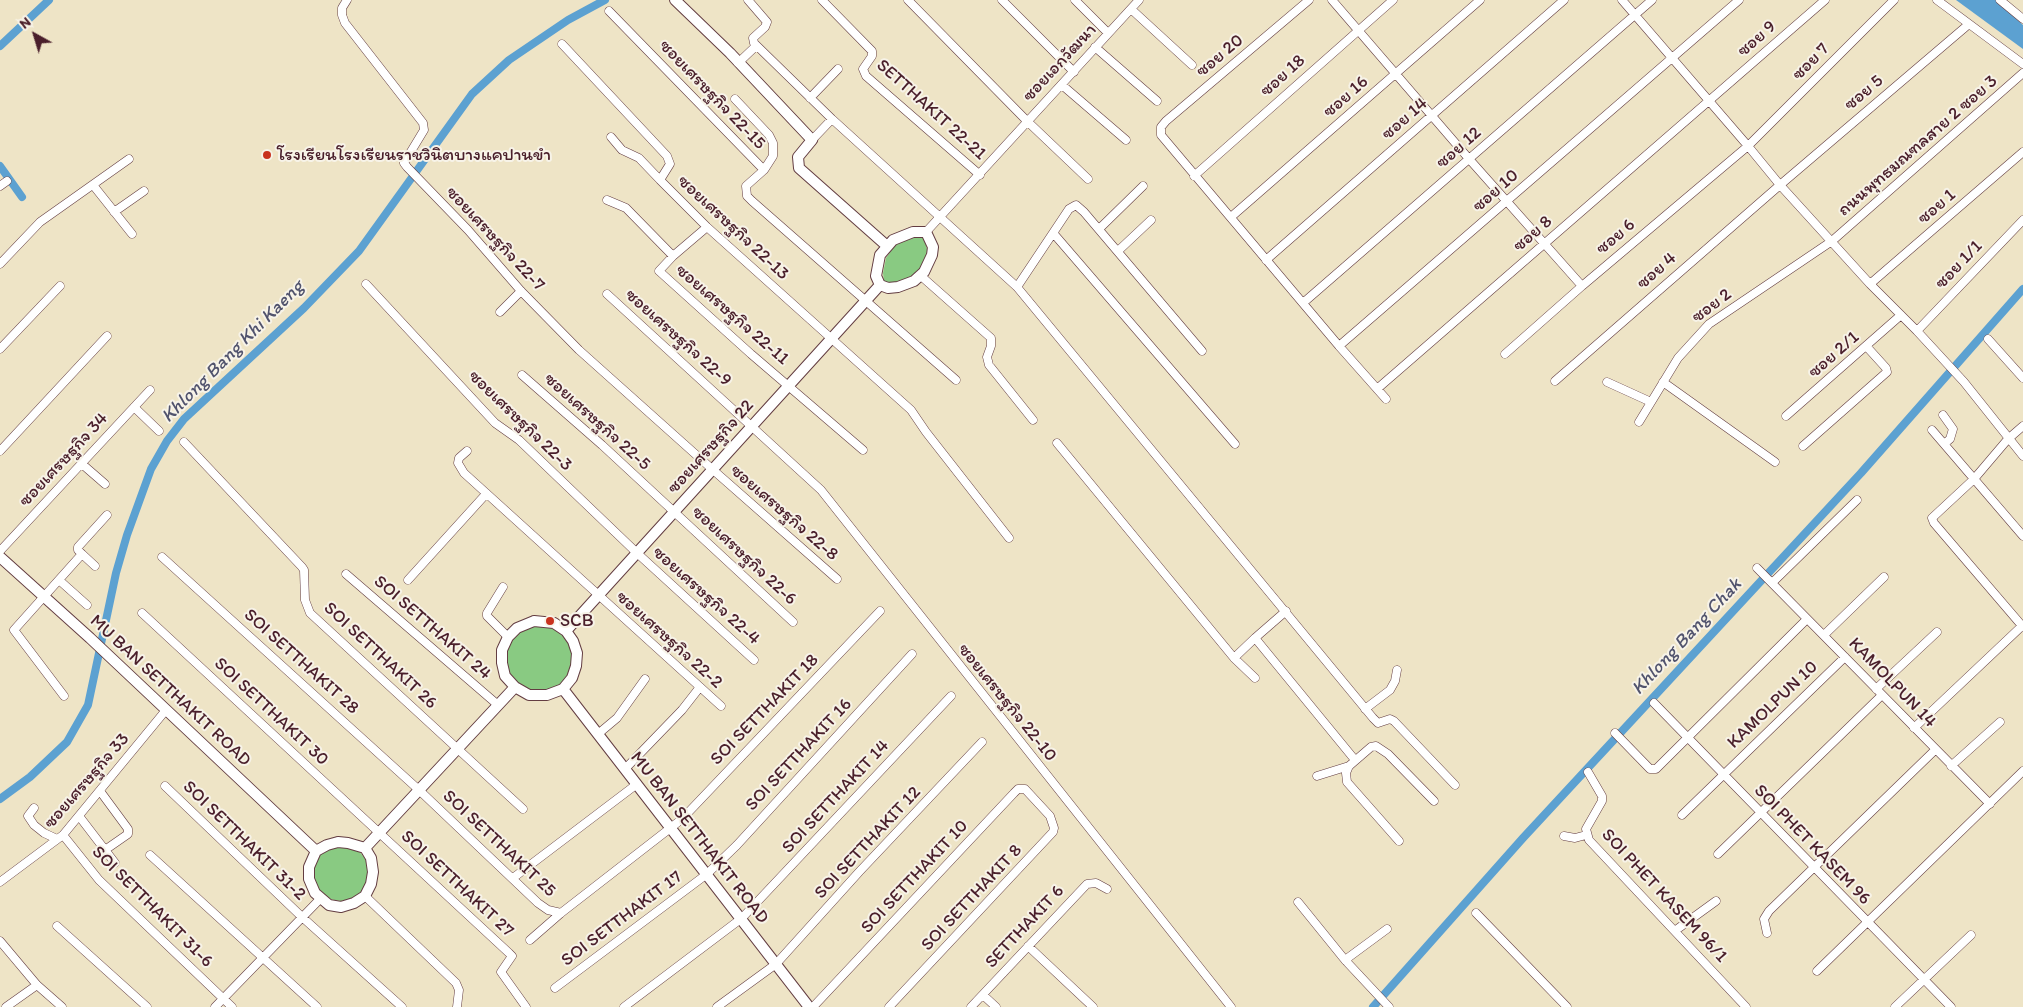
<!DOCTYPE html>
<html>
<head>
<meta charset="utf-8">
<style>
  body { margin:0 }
  #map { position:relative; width:2023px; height:1007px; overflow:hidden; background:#eee4c6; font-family:Itim,sans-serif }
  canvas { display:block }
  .north { position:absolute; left:10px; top:10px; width:50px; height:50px; -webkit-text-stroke:4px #f7f3e8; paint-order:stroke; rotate:321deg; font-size:14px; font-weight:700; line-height:20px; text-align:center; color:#4a1f2b }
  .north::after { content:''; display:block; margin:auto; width:18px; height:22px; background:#4a1f2b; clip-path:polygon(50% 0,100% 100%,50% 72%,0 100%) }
</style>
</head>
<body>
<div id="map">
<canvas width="2023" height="1007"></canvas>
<div class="north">N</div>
</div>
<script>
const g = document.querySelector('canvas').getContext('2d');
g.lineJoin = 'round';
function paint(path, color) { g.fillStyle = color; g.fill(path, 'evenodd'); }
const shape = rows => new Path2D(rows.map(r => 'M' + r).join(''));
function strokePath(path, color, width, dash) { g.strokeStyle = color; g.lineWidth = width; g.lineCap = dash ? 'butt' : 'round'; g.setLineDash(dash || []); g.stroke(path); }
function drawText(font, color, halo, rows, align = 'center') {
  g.font = font + ' Itim,"Playpen Sans Thai",sans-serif'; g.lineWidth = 4; g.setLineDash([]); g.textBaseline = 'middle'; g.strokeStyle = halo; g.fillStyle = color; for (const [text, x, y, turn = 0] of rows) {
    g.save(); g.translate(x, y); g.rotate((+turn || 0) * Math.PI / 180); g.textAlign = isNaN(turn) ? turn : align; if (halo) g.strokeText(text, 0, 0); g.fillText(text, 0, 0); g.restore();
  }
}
const green = shape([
  [919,236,924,238,927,249,926,262,920,272,907,281,897,284,884,282,883,273,886,258,895,245,909,237],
  '505 658a34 34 0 1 1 68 0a34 34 0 1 1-68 0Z',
  '313 873a28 28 0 1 1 56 0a28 28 0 1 1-56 0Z'
]);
const water = shape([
  [1956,0,1996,0,2023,25,2023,49]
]);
const canal = shape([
  [0,46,49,0],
  [0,166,22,197],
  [0,799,30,777,67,742,88,705,116,573,127,535,151,469,167,441,184,419,304,308,359,251,472,94,509,60,568,20,605,0],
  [1373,1007,1523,838,1861,473,2023,289]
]);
const minor = shape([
  [347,0,342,8,342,15,345,23,423,123,424,130,404,163,407,167,468,230,521,291,579,350,712,469,837,579],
  [748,0,767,22,765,27,753,38,754,43,832,119,1017,287,1373,718,1378,723,1390,719,1394,721,1455,785],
  [822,0,872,51,872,56,863,69,866,76,980,175],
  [908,0,1027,121,1088,179],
  [1002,0,1074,72],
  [1075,0,1108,33],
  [1309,0,1166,121,1161,127,1161,135,1339,346,1386,399],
  [1332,0,1470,160,1582,286],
  [1622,0,1748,146,1780,185,1870,284,1917,331,1964,382,2023,456],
  [1937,0,2023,64],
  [2000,0,2023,19],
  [1131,9,1192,65],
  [609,11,764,170,746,186,747,196,752,201,956,380],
  [562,44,667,156,670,164,660,180,707,227,911,410,926,432,1009,538],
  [1095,47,1157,101],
  [738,63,756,46],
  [1062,85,1126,140],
  [810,98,838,69],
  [735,99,769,135,773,143,773,156,764,170],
  [611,137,622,150,639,158,660,180],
  [812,140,832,119],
  [1194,176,1393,0],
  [93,185,132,234],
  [0,186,7,181],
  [607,200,626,208,673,256],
  [114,212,144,191],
  [1231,217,1480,0],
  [707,227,673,256,659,271,751,354,863,450],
  [1099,229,1143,186],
  [926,232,1139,0],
  [1054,234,1235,444],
  [1118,251,1151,220],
  [1266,260,1564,0],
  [0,264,40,222,129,159],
  [921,276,991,338,991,346,987,357,989,365,1033,420],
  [366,284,495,423,519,440,637,553,754,660],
  [1870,284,2023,152],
  [1017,287,1069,209,1076,205,1084,212,1202,351],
  [607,294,821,490,1231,1007],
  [1303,303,1652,0],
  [500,312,521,291],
  [1917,331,2023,220],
  [1988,339,2023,378],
  [1339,346,1739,0],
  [0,349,60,286],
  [1505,354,1582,286,1748,146,1894,0],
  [522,375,602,445,793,622],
  [1555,381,1780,185,1969,24],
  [1607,382,1651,402],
  [1663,382,1775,462],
  [1377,389,1825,0],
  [134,407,159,431],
  [1943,415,1953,429,1950,439,1944,444],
  [1786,416,1901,315],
  [1639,422,1678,358,1709,324,1832,241,2023,73],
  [2023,426,2008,439,1974,479,1932,518,1934,523,2023,627],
  [1932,430,2023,536],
  [184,442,302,567,304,570,305,600,310,613,523,809],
  [1057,443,1234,658,1255,638],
  [1803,446,1887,372,1886,368,1867,347],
  [0,451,107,336],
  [467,451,459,458,458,463,464,473,721,706],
  [82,464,105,484],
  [0,551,150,390],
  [82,554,95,566],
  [162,557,419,790,538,903,548,910,561,913],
  [1757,568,1990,804],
  [346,574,498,705],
  [59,580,87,605],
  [408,580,486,494],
  [1772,583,1857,500],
  [503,587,487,613,487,616,508,637],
  [1286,611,1255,638,1355,760],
  [142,613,509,953,512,956,501,972,526,1007],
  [1824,635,1884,577],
  [1234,658,1255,678],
  [1876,689,1937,632],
  [64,696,14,630,82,554,78,550,78,547,107,515],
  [1654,703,1951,1007],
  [1365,709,1390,690,1395,681,1397,670],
  [1914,728,2023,625],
  [1615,733,1650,769,1656,769,1807,619],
  [598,734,617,718,645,679],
  [1951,766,2000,722],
  [625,769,682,710,700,687],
  [1588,772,1602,796,1602,801,1586,829,1589,840,1746,1007],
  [1317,776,1349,766],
  [165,786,302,917,402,1007],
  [100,791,128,829,128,834,105,850],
  [34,808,28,816,34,825,44,833,57,839],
  [1682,815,1845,657],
  [79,816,115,863],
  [63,835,99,880,232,1007],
  [1564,836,1575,838,1586,835],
  [1399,841,1347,782,1346,773,1349,766,1371,747,1376,746,1388,754,1434,801],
  [1718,854,1882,695],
  [150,855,317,1007],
  [513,878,637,784],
  [0,882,63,835,166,710],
  [365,896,456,983,459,990,457,1007],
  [1298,902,1345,960,1389,1007],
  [1476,913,1567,1007],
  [57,926,147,1007],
  [1676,930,1716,901],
  [1767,933,1764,919,1769,911,1935,750],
  [530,940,561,913,682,819,880,611],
  [0,941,37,985,62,1007],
  [1028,946,1093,1007],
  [1345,960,1387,929],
  [1817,971,2023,771],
  [555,988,707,874,737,845,912,654],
  [983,995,996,1007],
  [6,1007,37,985],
  [215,1007,320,899],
  [624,1007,742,918,951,696],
  [717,1007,776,964,859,872,982,742],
  [813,1007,1014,793,1018,789,1025,789,1050,816,1054,828,1053,832,889,1007],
  [971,1007,1087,884,1096,883,1107,889],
  [1895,1007,1971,935]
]);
const tertiary = shape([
  [675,0,730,53,812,140,798,157,799,168,887,246],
  [913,232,926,232,933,247,932,255,924,272,914,281,898,287,888,288,880,285,876,276,880,255,893,240,913,232],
  [0,557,90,638,316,851],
  [534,621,554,623,566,631,573,641,577,653,576,666,572,678,563,689,547,695,529,695,515,687,505,676,502,663,502,650,508,637,517,628,534,621],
  [566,631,880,285],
  [563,689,809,1007],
  [338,842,348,843,365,848,371,858,373,872,371,884,365,896,354,903,341,907,329,905,315,893,309,879,309,867,316,851,327,845,338,842],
  [365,848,515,687]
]);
const markers = [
  [267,155,5,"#c8321e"],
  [550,621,5,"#c8321e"]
];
const streetNames = [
  ["ซอย 9",1757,39,-41],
  ["ซอย 20",1220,56,-40],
  ["ซอย 7",1811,62,-45],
  ["ซอยเอกวัฒนา",1060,63,-47],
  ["ซอย 18",1283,76,-42],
  ["ซอย 5",1864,93,-40],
  ["ซอยเศรษฐกิจ 22-15",712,95,46],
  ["ซอย 16",1346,97,-41],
  ["SETTHAKIT 22-21",931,110,42],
  ["ซอย 14",1405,119,-41],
  ["ถนนพุทธมณฑลสาย 2 ซอย 3",1918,146,-41],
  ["ซอย 12",1459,148,-41],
  ["ซอย 10",1496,191,-41],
  ["ซอย 1",1937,207,-41],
  ["ซอยเศรษฐกิจ 22-13",733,228,43],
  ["ซอย 8",1533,234,-41],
  ["ซอย 6",1616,237,-40],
  ["ซอยเศรษฐกิจ 22-7",495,239,47],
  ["ซอย 1/1",1959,265,-46],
  ["ซอย 4",1657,271,-41],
  ["ซอย 2",1712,306,-37],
  ["ซอยเศรษฐกิจ 22-11",732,315,41],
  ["ซอยเศรษฐกิจ 22-9",678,338,42],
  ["ซอย 2/1",1834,355,-41],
  ["ซอยเศรษฐกิจ 22-3",520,421,44],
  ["ซอยเศรษฐกิจ 22-5",597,422,42],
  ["ซอยเศรษฐกิจ 22",711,447,-48],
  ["ซอยเศรษฐกิจ 34",64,460,-47],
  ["ซอยเศรษฐกิจ 22-8",784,513,41],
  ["ซอยเศรษฐกิจ 22-6",744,556,43],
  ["ซอยเศรษฐกิจ 22-4",706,596,42],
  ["SOI SETTHAKIT 24",432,628,41],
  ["ซอยเศรษฐกิจ 22-2",669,640,42],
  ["SOI SETTHAKIT 26",380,656,43],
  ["SOI SETTHAKIT 28",301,662,42],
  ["KAMOLPUN 14",1892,683,46],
  ["MU BAN SETTHAKIT ROAD",170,691,43],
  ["ซอยเศรษฐกิจ 22-10",1007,703,51],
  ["KAMOLPUN 10",1773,705,-44],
  ["SOI SETTHAKIT 18",765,710,-46],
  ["SOI SETTHAKIT 30",271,712,43],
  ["SOI SETTHAKIT 16",799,755,-47],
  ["ซอยเศรษฐกิจ 33",87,781,-49],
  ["SOI SETTHAKIT 14",836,797,-47],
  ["MU BAN SETTHAKIT ROAD",699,838,52],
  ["SOI SETTHAKIT 31-2",244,841,44],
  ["SOI SETTHAKIT 12",868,843,-47],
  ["SOI SETTHAKIT 25",499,844,43],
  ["SOI PHET KASEM 96",1812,845,46],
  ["SOI SETTHAKIT 10",915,877,-47],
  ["SOI SETTHAKIT 27",457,884,43],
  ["SOI PHET KASEM 96/1",1664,896,47],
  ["SOI SETTHAKIT 8",972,898,-47],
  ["SOI SETTHAKIT 31-6",152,907,45],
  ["SOI SETTHAKIT 17",622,919,-37],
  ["SETTHAKIT 6",1025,927,-47]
];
const poiNames = [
  ["โรงเรียนโรงเรียนราชวินิตบางแคปานขำ",277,155],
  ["SCB",560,621]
];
const waterNames = [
  ["Khlong Bang Khi Kaeng",233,352,-45],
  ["Khlong Bang Chak",1687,637,-47]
];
paint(green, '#89ca82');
paint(water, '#5ca1d1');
strokePath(canal, '#5ca1d1', 8);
strokePath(minor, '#633d42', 9);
strokePath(tertiary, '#633d42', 12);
strokePath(minor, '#fff', 8);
strokePath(tertiary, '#fff', 10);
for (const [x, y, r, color] of markers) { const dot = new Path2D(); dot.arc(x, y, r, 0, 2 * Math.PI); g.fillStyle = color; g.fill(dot); strokePath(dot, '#f7f3e8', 2); }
drawText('18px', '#4a1f2b', '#f7f3e8', streetNames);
drawText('18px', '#4a1f2b', '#f7f3e8', poiNames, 'left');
drawText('italic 19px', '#51536d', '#f7f3e8', waterNames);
</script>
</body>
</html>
